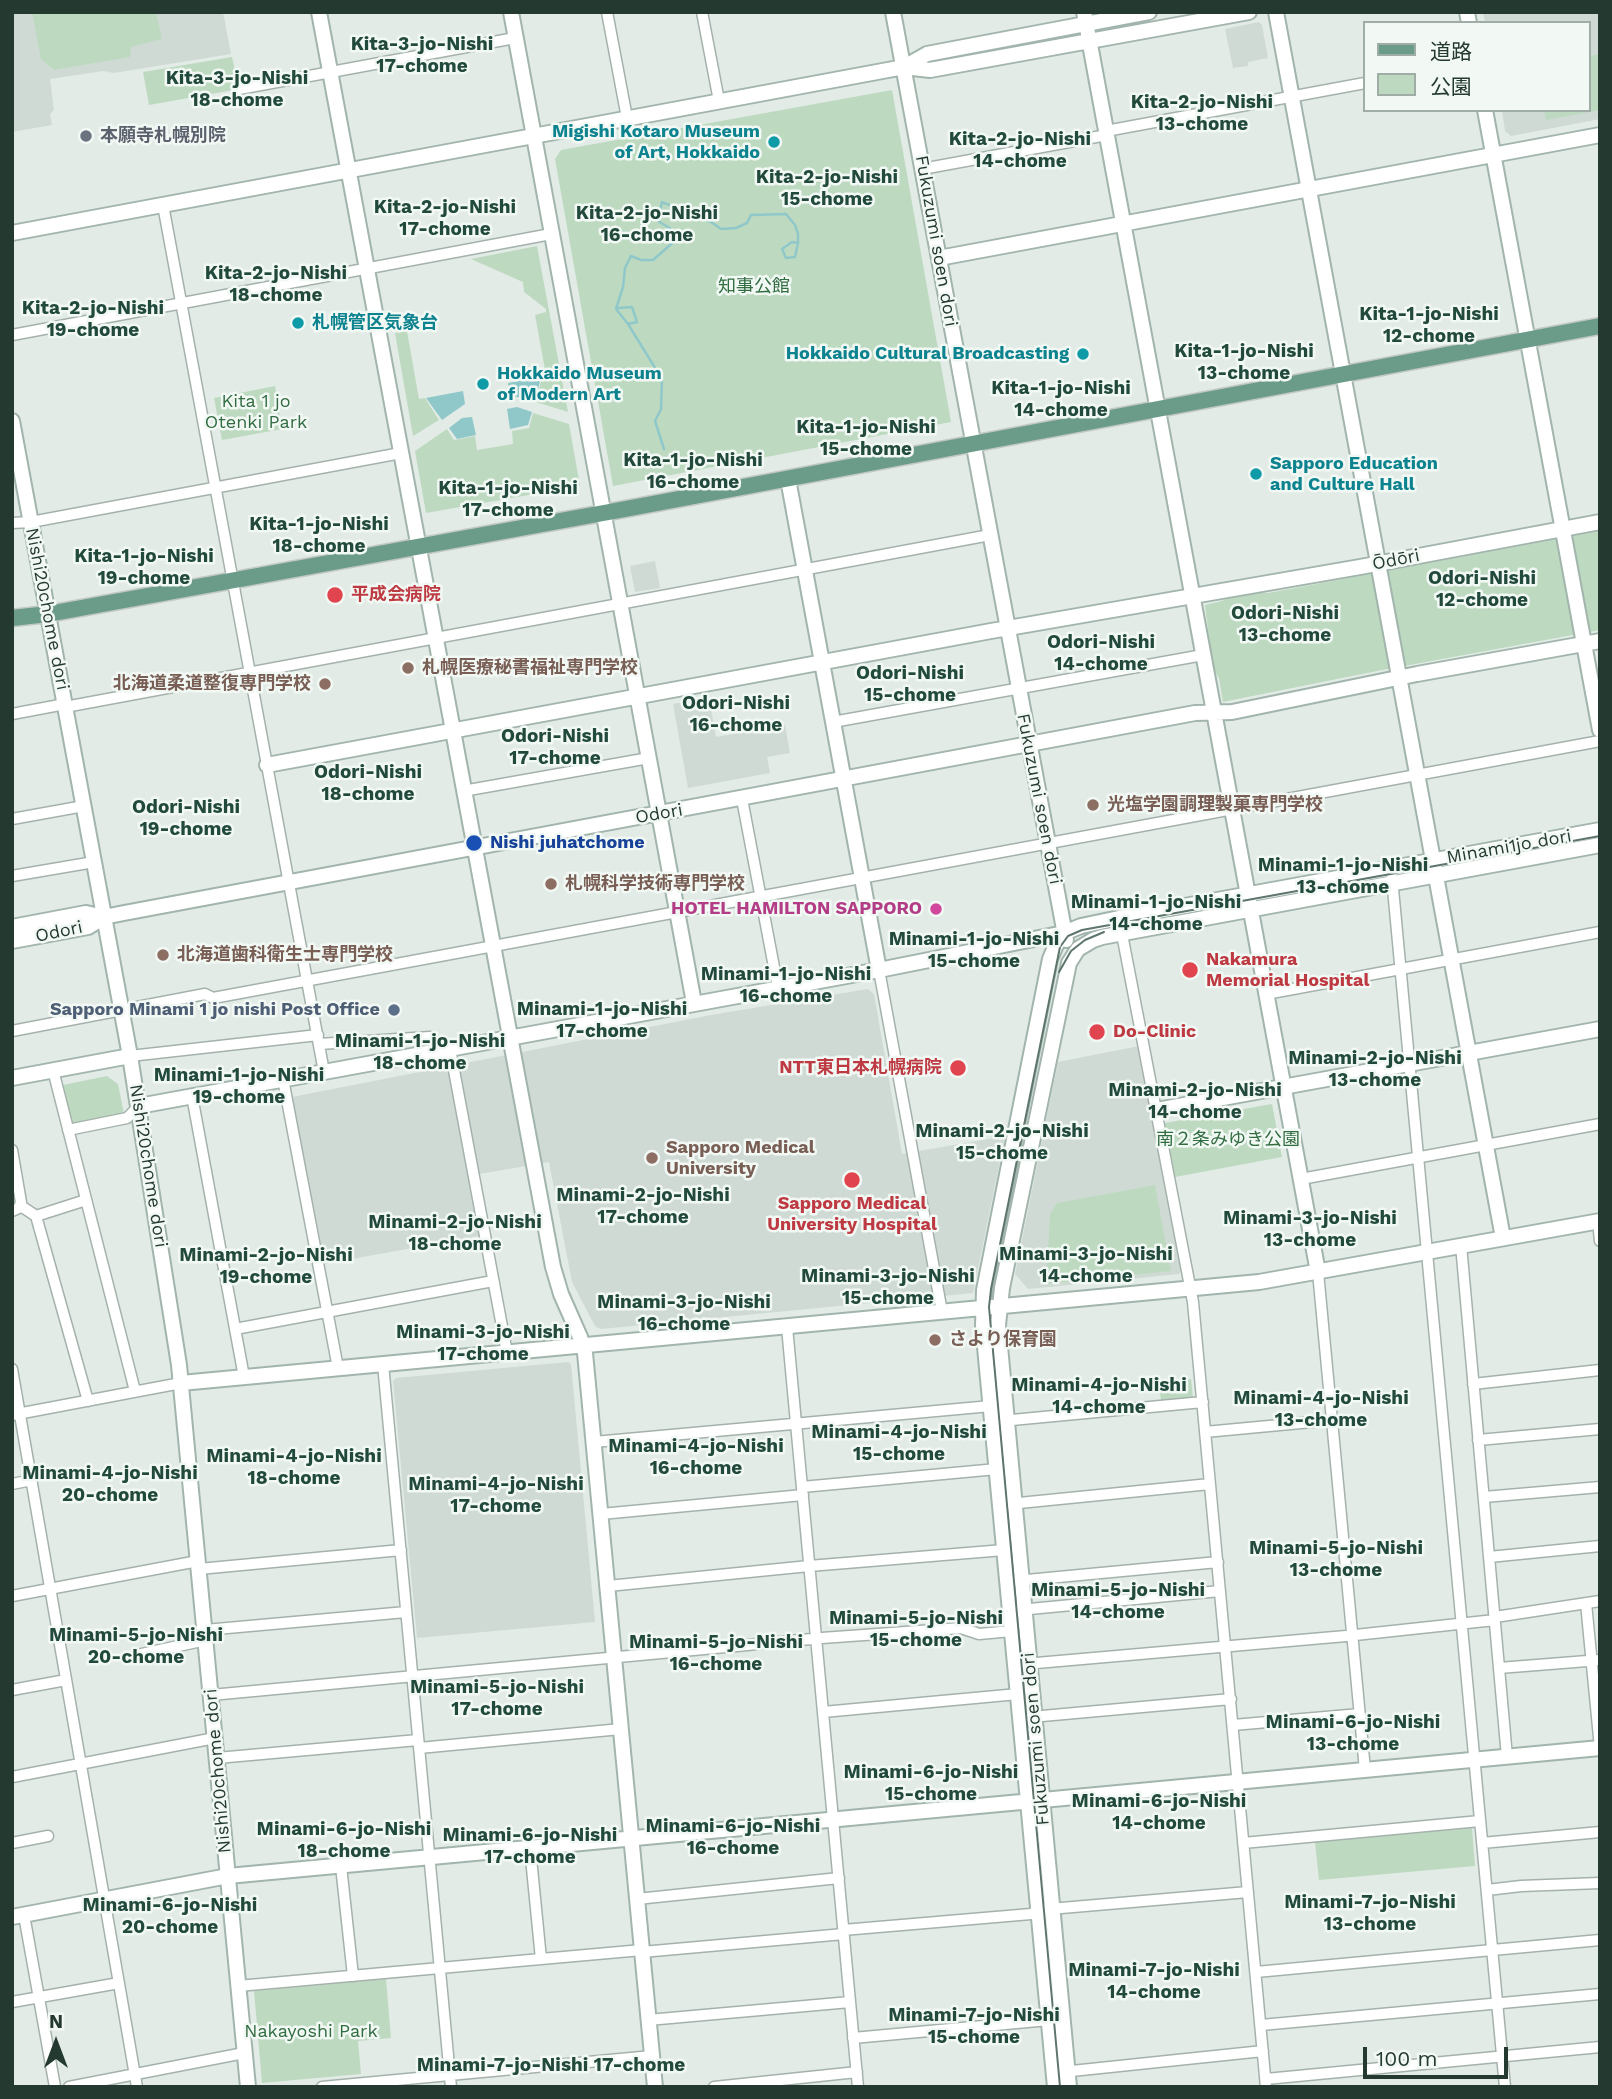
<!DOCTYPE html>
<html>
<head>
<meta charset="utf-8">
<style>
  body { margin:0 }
  #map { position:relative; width:1612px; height:2099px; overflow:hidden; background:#e2ebe6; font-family:"Work Sans","Noto Sans JP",sans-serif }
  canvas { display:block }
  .frame { position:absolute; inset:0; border:14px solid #243a31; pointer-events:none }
  .legend { position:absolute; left:1363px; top:21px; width:228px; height:91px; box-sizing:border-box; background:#f2f8f4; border:2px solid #a0aca6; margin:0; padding:9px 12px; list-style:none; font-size:21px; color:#243a31 }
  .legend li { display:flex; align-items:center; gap:14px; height:35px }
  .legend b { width:35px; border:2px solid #a0aca6 }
  .north { position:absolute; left:21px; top:2008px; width:70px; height:70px; -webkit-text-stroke:5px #f2f8f4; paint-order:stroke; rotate:0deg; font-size:19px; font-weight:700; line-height:28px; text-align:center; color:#243a31 }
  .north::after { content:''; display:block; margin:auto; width:24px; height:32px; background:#243a31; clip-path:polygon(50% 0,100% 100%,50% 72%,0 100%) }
  .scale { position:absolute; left:1363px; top:2047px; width:145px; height:32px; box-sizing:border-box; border:4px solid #243a31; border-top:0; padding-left:9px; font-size:21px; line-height:24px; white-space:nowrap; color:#243a31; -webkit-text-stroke:5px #f2f8f4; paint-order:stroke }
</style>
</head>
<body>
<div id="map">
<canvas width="1612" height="2099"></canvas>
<div class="frame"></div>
<ul class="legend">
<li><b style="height:9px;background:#6b9c8a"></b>道路</li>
<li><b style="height:19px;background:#bddac1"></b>公園</li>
</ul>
<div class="north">N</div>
<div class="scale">100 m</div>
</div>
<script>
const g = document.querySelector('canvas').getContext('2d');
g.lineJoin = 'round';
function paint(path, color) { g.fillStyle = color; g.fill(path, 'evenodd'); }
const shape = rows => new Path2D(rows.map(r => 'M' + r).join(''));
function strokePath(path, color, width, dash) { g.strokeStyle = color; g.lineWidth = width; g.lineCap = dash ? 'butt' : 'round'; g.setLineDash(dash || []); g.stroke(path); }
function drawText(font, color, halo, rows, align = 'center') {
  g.font = font + ' "Work Sans","Noto Sans JP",sans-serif'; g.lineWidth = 5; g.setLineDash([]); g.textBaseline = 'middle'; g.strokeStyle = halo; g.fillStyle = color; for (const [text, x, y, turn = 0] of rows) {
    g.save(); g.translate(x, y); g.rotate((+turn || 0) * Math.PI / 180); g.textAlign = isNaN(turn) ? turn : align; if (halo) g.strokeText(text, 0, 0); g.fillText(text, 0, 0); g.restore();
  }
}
const built = shape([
  [12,12,223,12,231,54,114,73,103,71,50,79,54,110,50,114,52,125,12,132],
  [1483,12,1600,12,1600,119,1511,136,1505,131,1502,110,1589,110,1589,23,1485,23],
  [1259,22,1262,25,1268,58,1248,62,1248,66,1233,68,1225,29],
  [655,561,660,588,635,592,630,566],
  [709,698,716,737,785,725,790,753,767,757,770,773,688,788,673,704],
  [868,989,874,994,902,1154,1005,1136,973,1293,601,1329,595,1326,572,1282,549,1162,468,1176,479,1236,324,1264,292,1097,711,1015],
  [1139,1046,1181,1271,1179,1274,1028,1289,1015,1274,1058,1062],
  [568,1362,571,1364,595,1622,417,1638,393,1381,396,1378]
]);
const green = shape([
  [32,12,156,12,162,39,131,47,130,57,54,70,41,59],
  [1600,54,1600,110,1546,120,1544,110,1589,110,1589,56],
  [232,57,239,89,149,105,143,72],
  [892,90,951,422,613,486,555,159,561,150],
  [537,246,568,412,536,402,542,377,546,375,535,315,546,312,546,309,524,292,523,282,471,259],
  [407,331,419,399,425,398,439,420,413,436,395,333],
  [275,386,282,429,222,440,214,398],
  [533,413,569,424,580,486,426,513,415,451,447,429,454,440,475,436,477,450,513,444,512,431,529,428],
  [1600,531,1600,630,1377,671,1223,702,1219,678,1213,669,1205,605,1222,601,1233,595,1254,592,1268,593],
  [107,1076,118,1084,124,1114,74,1124,72,1121,63,1085],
  [1272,1104,1282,1157,1175,1177,1165,1123],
  [1155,1185,1171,1271,1046,1284,1050,1214,1057,1203],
  [1191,1379,1193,1398,1161,1401,1159,1381],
  [1472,1828,1475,1866,1319,1880,1315,1842],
  [386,1979,391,2038,358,2041,361,2074,262,2083,254,1991]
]);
const water = shape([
  [541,377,535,402,510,395,508,383],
  [463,391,465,404,442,420,426,398],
  [517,407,532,412,528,425,510,429,507,409],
  [472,417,476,435,457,439,449,428,462,418]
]);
const stream = shape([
  [618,308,632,307,637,322,628,324],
  [664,449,655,421,661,409,662,379,628,324,616,309,623,287,625,268,631,256,641,260,653,260,677,239,671,229,658,221,662,202,711,222,721,229,736,228,747,223,751,215,786,214,795,225,798,234,798,243,792,242,782,249,786,258,795,257,798,243]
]);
const street = shape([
  [607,12,627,118],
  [702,12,719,101],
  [239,89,515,38],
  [1106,131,1365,83],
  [922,169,1107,135],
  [163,205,324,1072],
  [12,335,551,234],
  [12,523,31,522,401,453],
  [65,707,990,535],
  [12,714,65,704],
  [833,722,1203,655],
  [463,791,649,758],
  [742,799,778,988],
  [12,819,84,806],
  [12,876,94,862],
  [1392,878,1505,2087],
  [1121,929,1193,1302,1266,2087],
  [879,970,942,1312],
  [1266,994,1600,932],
  [12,1031,205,994,213,998,1600,741],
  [319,1044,430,1037,446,1049],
  [450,1049,507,1353],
  [130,1056,318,1035],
  [53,1070,135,1391],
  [283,1079,338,1368],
  [192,1096,244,1377],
  [68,1130,127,1118,139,1106],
  [12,1150,21,1202,19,1208,12,1211],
  [1301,1179,1600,1124],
  [21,1206,36,1216,88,1401],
  [36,1216,86,1200],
  [1598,1221,1600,1241],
  [1461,1245,1507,1757],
  [1318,1272,1365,1770],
  [787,1327,858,2087],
  [235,1329,493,1281],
  [383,1364,451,2087],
  [12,1369,137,2087],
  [1473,1384,1600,1370],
  [12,1415,181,1383],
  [1001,1421,1203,1402],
  [1205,1432,1333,1420],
  [1478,1440,1600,1429],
  [594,1442,991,1406],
  [12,1484,32,1480],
  [802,1487,997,1469],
  [1484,1497,1600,1487],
  [1009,1504,1210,1484],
  [601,1514,803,1495],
  [1489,1557,1600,1546],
  [199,1569,401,1550],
  [1016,1581,1218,1562],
  [608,1586,809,1566,1004,1550],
  [12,1596,198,1561],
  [1586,1603,1600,1748],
  [1019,1610,1220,1591],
  [1495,1617,1600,1601],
  [205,1630,406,1612],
  [137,1655,206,1640],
  [1025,1664,1346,1636,1495,1620],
  [1499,1668,1600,1660],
  [12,1690,66,1680],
  [211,1695,822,1638,961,1628,979,1634,1012,1631],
  [823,1712,1018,1694],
  [1029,1719,1042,1716,1231,1699],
  [1233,1725,1360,1714],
  [419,1748,621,1729],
  [217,1758,418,1740],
  [12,1777,215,1738],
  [12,1843,48,1836],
  [1243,1843,1480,1821],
  [1482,1843,1600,1832],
  [530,1848,541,1959],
  [341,1866,353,1976],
  [1487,1890,1521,1886,1600,1883],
  [637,1899,839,1878],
  [24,1915,55,2087],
  [843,1930,1031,1914,1038,1910,1248,1892],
  [642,1952,844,1934],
  [1256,1972,1600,1940],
  [238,1986,642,1950],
  [12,2002,119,1983],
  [648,2020,850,2002],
  [1261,2025,1600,1994],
  [853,2038,1049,2020],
  [1062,2072,1263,2051],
  [1266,2079,1600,2047],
  [69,2087,244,2053],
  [322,2087,652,2056],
  [714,2087,857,2072]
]);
const secondary = shape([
  [319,12,553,1267,561,1294,580,1337,585,1353,655,2087],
  [511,12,694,1003],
  [893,12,1066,940],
  [1084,12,1318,1272],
  [1276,12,1503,1238],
  [1467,12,1469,23],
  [904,67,927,54,1149,12],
  [1485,110,1600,730],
  [12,233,904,67,930,70,1249,12],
  [939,258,1600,135],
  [12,421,130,1056,179,1365,248,2087],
  [788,479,879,970],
  [267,765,991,631,1360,567,1600,522],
  [12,927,86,913,104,917],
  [12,941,88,927,104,917,124,913,1195,713,1232,712,1417,674,1600,641],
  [12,1078,130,1056],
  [139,1106,879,970,1064,933,1081,926,1119,918,1600,830],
  [1157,1110,1600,1029],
  [181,1383,1259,1282,1600,1221],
  [12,1917,228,1876,1600,1748],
  [1055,2087,983,1326,984,1290,1050,959,1056,945,1064,933],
  [1069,2087,998,1325,1002,1288,1069,963,1078,949,1093,940,1102,937,1600,845]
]);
const primary = shape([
  [12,618,48,614,620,510,1600,326]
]);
const tram = shape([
  [1059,972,1071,951,1085,940,1104,932],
  [1060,2087,989,1307,991,1289,1060,947,1068,936,1082,930,1600,836]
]);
const markers = [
  [86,136,7,"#6b7280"],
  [774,142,7,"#0f9aa8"],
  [298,323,7,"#0f9aa8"],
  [1083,354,7,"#0f9aa8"],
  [483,384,7,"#0f9aa8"],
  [1256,474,7,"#0f9aa8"],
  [335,595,9,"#e0444e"],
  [408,668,7,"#8d6e63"],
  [325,684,7,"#8d6e63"],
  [1093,805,7,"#8d6e63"],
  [474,843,9,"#1a4fb4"],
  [551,884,7,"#8d6e63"],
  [936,909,7,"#d1479c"],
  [163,955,7,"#8d6e63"],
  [1190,970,9,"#e0444e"],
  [394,1010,7,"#5c6f8a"],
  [1097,1032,9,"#e0444e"],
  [958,1068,9,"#e0444e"],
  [652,1158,7,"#8d6e63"],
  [852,1180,9,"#e0444e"],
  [935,1340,7,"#8d6e63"]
];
const cultureNames = [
  ["Migishi Kotaro Museum",760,132,"right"],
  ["of Art, Hokkaido",760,153,"right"],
  ["札幌管区気象台",312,323],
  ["Hokkaido Cultural Broadcasting",1069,354,"right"],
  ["Hokkaido Museum",497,374],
  ["of Modern Art",497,395],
  ["Sapporo Education",1270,464],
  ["and Culture Hall",1270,485]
];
const worshipNames = [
  ["本願寺札幌別院",100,136]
];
const streetNames = [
  ["Fukuzumi soen dori",936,241,80],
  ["Ōdōri",1396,560,-11],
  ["Nishi20chome dori",47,609,79],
  ["Fukuzumi soen dori",1039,799,79],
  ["Odori",659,814,-10],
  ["Minami1jo dori",1509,847,-10],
  ["Odori",59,932,-12],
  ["Nishi20chome dori",148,1166,81],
  ["Fukuzumi soen dori",1036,1739,-95],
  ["Nishi20chome dori",218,1771,-95]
];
const parkNames = [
  ["知事公館",754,287],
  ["Kita 1 jo",256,402],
  ["Otenki Park",256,423],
  ["南２条みゆき公園",1228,1140],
  ["Nakayoshi Park",311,2032]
];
const healthNames = [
  ["平成会病院",351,595],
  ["Nakamura",1206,960],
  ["Memorial Hospital",1206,981],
  ["Do-Clinic",1113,1032],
  ["NTT東日本札幌病院",942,1068,"right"],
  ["Sapporo Medical",852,1204,"center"],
  ["University Hospital",852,1225,"center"]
];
const educationNames = [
  ["札幌医療秘書福祉専門学校",422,668],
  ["北海道柔道整復専門学校",311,684,"right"],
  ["光塩学園調理製菓専門学校",1107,805],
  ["札幌科学技術専門学校",565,884],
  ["北海道歯科衛生士専門学校",177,955],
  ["Sapporo Medical",666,1148],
  ["University",666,1169],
  ["さより保育園",949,1340]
];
const transitNames = [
  ["Nishi juhatchome",490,843]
];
const hotelNames = [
  ["HOTEL HAMILTON SAPPORO",922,909]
];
const serviceNames = [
  ["Sapporo Minami 1 jo nishi Post Office",380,1010]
];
const neighbourhoodNames = [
  ["Kita-3-jo-Nishi",422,44],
  ["17-chome",422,66],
  ["Kita-3-jo-Nishi",237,78],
  ["18-chome",237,100],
  ["Kita-2-jo-Nishi",1202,102],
  ["13-chome",1202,124],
  ["Kita-2-jo-Nishi",1020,139],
  ["14-chome",1020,161],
  ["Kita-2-jo-Nishi",827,177],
  ["15-chome",827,199],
  ["Kita-2-jo-Nishi",445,207],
  ["17-chome",445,229],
  ["Kita-2-jo-Nishi",647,213],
  ["16-chome",647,235],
  ["Kita-2-jo-Nishi",276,273],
  ["18-chome",276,295],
  ["Kita-2-jo-Nishi",93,308],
  ["19-chome",93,330],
  ["Kita-1-jo-Nishi",1429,314],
  ["12-chome",1429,336],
  ["Kita-1-jo-Nishi",1244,351],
  ["13-chome",1244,373],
  ["Kita-1-jo-Nishi",1061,388],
  ["14-chome",1061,410],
  ["Kita-1-jo-Nishi",866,427],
  ["15-chome",866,449],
  ["Kita-1-jo-Nishi",693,460],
  ["16-chome",693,482],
  ["Kita-1-jo-Nishi",508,488],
  ["17-chome",508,510],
  ["Kita-1-jo-Nishi",319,524],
  ["18-chome",319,546],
  ["Kita-1-jo-Nishi",144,556],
  ["19-chome",144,578],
  ["Odori-Nishi",1482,578],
  ["12-chome",1482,600],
  ["Odori-Nishi",1285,613],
  ["13-chome",1285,635],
  ["Odori-Nishi",1101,642],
  ["14-chome",1101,664],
  ["Odori-Nishi",910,673],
  ["15-chome",910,695],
  ["Odori-Nishi",736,703],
  ["16-chome",736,725],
  ["Odori-Nishi",555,736],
  ["17-chome",555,758],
  ["Odori-Nishi",368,772],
  ["18-chome",368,794],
  ["Odori-Nishi",186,807],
  ["19-chome",186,829],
  ["Minami-1-jo-Nishi",1343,865],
  ["13-chome",1343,887],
  ["Minami-1-jo-Nishi",1156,902],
  ["14-chome",1156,924],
  ["Minami-1-jo-Nishi",974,939],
  ["15-chome",974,961],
  ["Minami-1-jo-Nishi",786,974],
  ["16-chome",786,996],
  ["Minami-1-jo-Nishi",602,1009],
  ["17-chome",602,1031],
  ["Minami-1-jo-Nishi",420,1041],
  ["18-chome",420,1063],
  ["Minami-2-jo-Nishi",1375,1058],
  ["13-chome",1375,1080],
  ["Minami-1-jo-Nishi",239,1075],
  ["19-chome",239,1097],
  ["Minami-2-jo-Nishi",1195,1090],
  ["14-chome",1195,1112],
  ["Minami-2-jo-Nishi",1002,1131],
  ["15-chome",1002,1153],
  ["Minami-2-jo-Nishi",643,1195],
  ["17-chome",643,1217],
  ["Minami-3-jo-Nishi",1310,1218],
  ["13-chome",1310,1240],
  ["Minami-2-jo-Nishi",455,1222],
  ["18-chome",455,1244],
  ["Minami-3-jo-Nishi",1086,1254],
  ["14-chome",1086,1276],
  ["Minami-2-jo-Nishi",266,1255],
  ["19-chome",266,1277],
  ["Minami-3-jo-Nishi",888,1276],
  ["15-chome",888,1298],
  ["Minami-3-jo-Nishi",684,1302],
  ["16-chome",684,1324],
  ["Minami-3-jo-Nishi",483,1332],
  ["17-chome",483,1354],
  ["Minami-4-jo-Nishi",1099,1385],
  ["14-chome",1099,1407],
  ["Minami-4-jo-Nishi",1321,1398],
  ["13-chome",1321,1420],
  ["Minami-4-jo-Nishi",899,1432],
  ["15-chome",899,1454],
  ["Minami-4-jo-Nishi",696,1446],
  ["16-chome",696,1468],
  ["Minami-4-jo-Nishi",294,1456],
  ["18-chome",294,1478],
  ["Minami-4-jo-Nishi",110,1473],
  ["20-chome",110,1495],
  ["Minami-4-jo-Nishi",496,1484],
  ["17-chome",496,1506],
  ["Minami-5-jo-Nishi",1336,1548],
  ["13-chome",1336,1570],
  ["Minami-5-jo-Nishi",1118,1590],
  ["14-chome",1118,1612],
  ["Minami-5-jo-Nishi",916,1618],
  ["15-chome",916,1640],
  ["Minami-5-jo-Nishi",136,1635],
  ["20-chome",136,1657],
  ["Minami-5-jo-Nishi",716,1642],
  ["16-chome",716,1664],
  ["Minami-5-jo-Nishi",497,1687],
  ["17-chome",497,1709],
  ["Minami-6-jo-Nishi",1353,1722],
  ["13-chome",1353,1744],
  ["Minami-6-jo-Nishi",931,1772],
  ["15-chome",931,1794],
  ["Minami-6-jo-Nishi",1159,1801],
  ["14-chome",1159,1823],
  ["Minami-6-jo-Nishi",733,1826],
  ["16-chome",733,1848],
  ["Minami-6-jo-Nishi",344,1829],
  ["18-chome",344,1851],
  ["Minami-6-jo-Nishi",530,1835],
  ["17-chome",530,1857],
  ["Minami-7-jo-Nishi",1370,1902],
  ["13-chome",1370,1924],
  ["Minami-6-jo-Nishi",170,1905],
  ["20-chome",170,1927],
  ["Minami-7-jo-Nishi",1154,1970],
  ["14-chome",1154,1992],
  ["Minami-7-jo-Nishi",974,2015],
  ["15-chome",974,2037],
  ["Minami-7-jo-Nishi 17-chome",551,2065]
];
paint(built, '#d0dad5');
paint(green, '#bddac1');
paint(water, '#90c8ca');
strokePath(stream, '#90c8ca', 2.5);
strokePath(street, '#a5b2ac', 13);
strokePath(secondary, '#a2b5ac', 18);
strokePath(primary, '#c2c8c5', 19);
strokePath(street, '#fff', 10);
strokePath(secondary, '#fff', 14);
strokePath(primary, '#6b9c8a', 16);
strokePath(tram, '#5e756d', 2);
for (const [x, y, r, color] of markers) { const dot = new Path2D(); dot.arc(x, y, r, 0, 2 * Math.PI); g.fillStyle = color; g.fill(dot); strokePath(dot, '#f2f8f4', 2.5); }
drawText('bold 18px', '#0d838f', '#f2f8f4', cultureNames, 'left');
drawText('bold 18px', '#5b616d', '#f2f8f4', worshipNames, 'left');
drawText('18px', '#243a31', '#f2f8f4', streetNames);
drawText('18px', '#326d42', '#f2f8f4', parkNames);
drawText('bold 18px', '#be3a42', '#f2f8f4', healthNames, 'left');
drawText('bold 18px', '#785e54', '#f2f8f4', educationNames, 'left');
drawText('bold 18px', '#164399', '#f2f8f4', transitNames, 'left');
drawText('bold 18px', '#b23c85', '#f2f8f4', hotelNames, 'right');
drawText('bold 18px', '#4e5e75', '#f2f8f4', serviceNames, 'right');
drawText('bold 19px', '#224a3c', '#f2f8f4', neighbourhoodNames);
</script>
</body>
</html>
